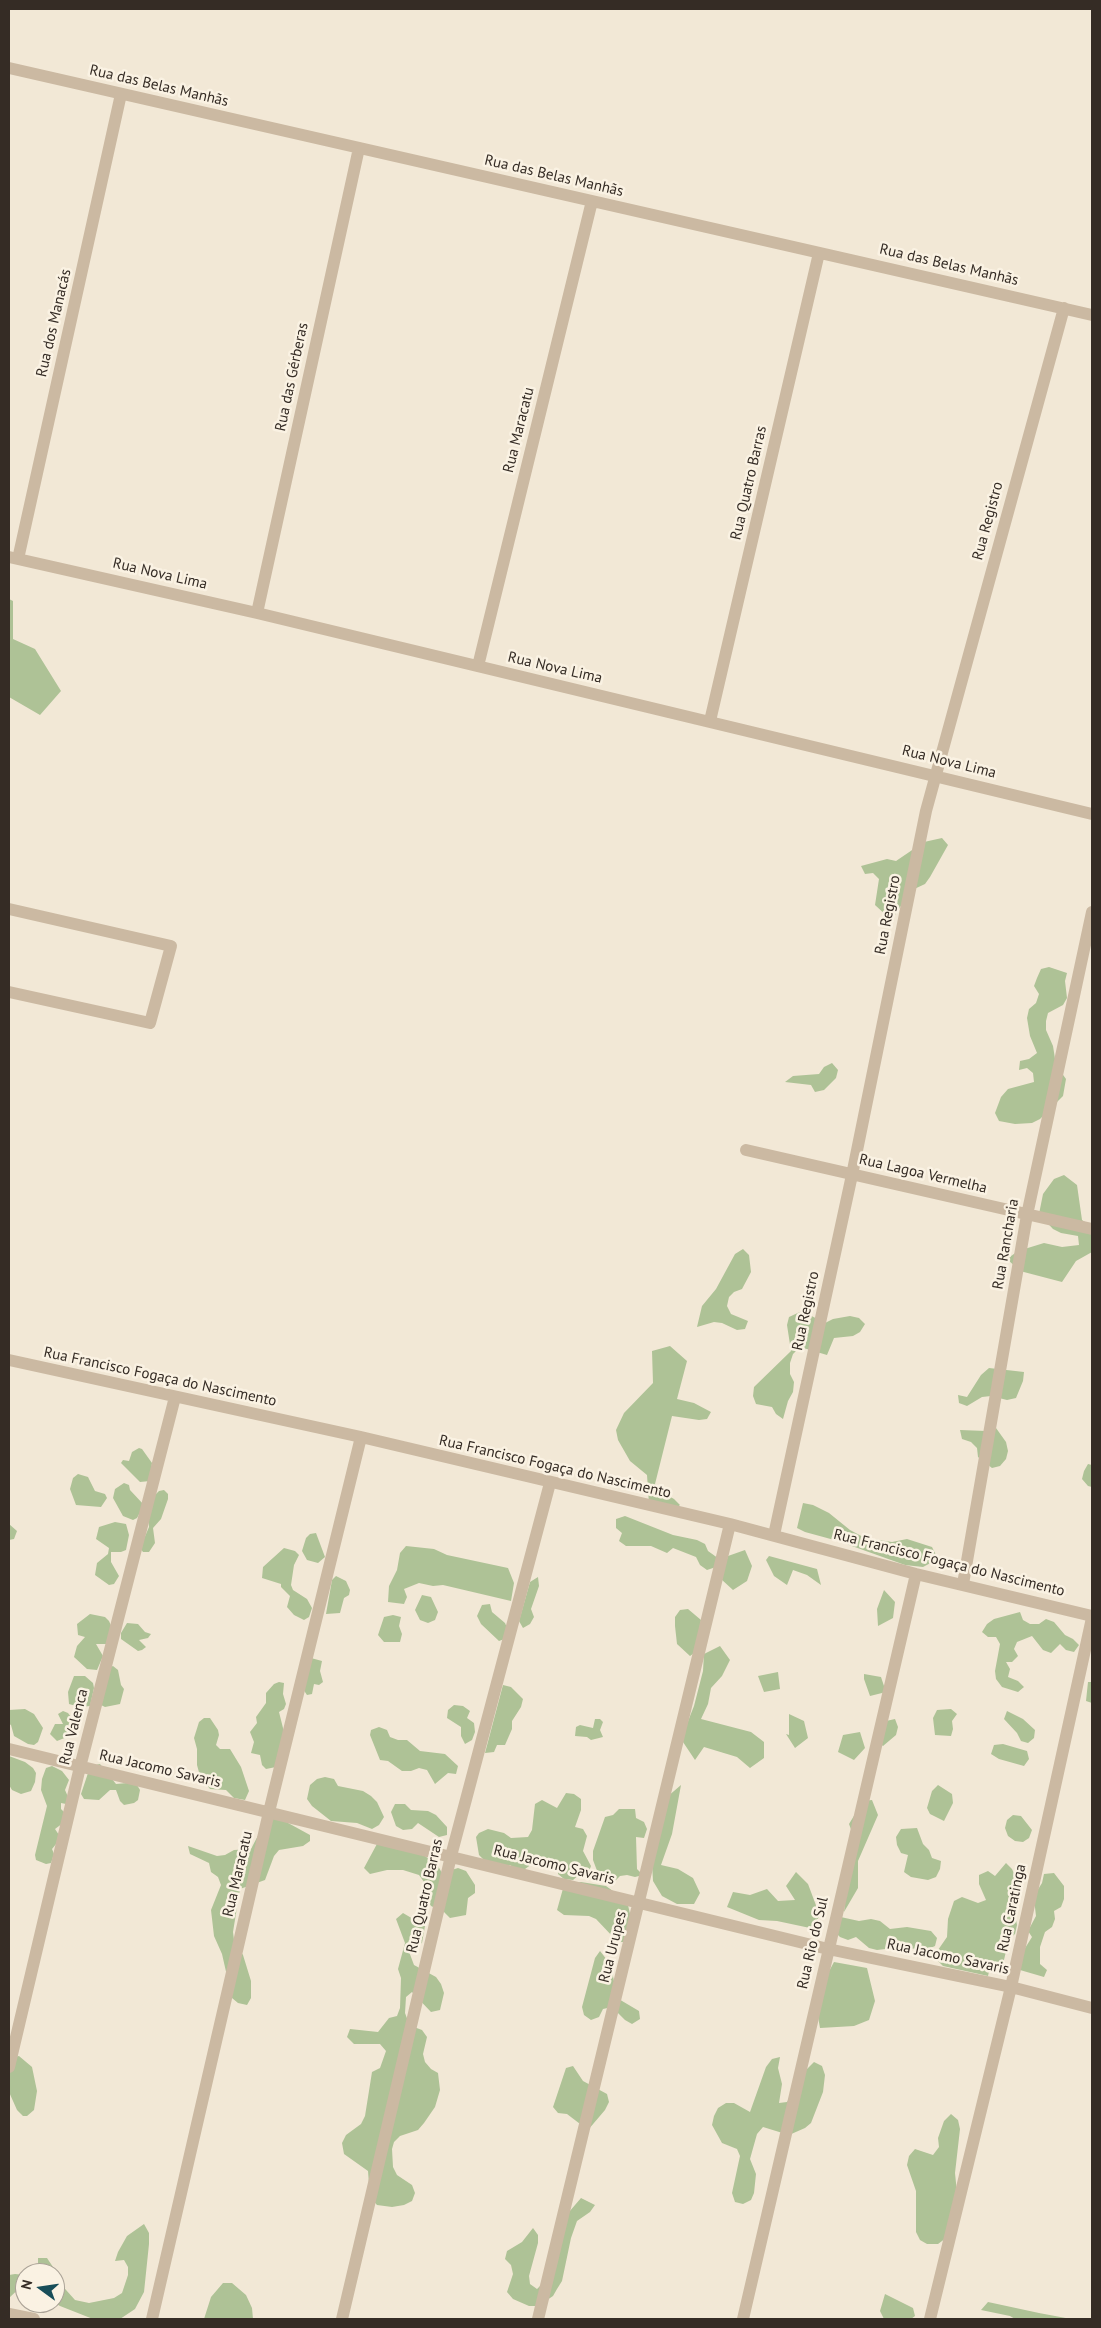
<!DOCTYPE html>
<html>
<head>
<meta charset="utf-8">
<style>
  body { margin:0 }
  #map { position:relative; width:1101px; height:2328px; overflow:hidden; background:#f2e8d6; font-family:"PT Sans",sans-serif }
  canvas { display:block }
  .frame { position:absolute; inset:0; border:10px solid #352c25; pointer-events:none }
  .north { position:absolute; left:15px; top:2263px; width:50px; height:50px; box-sizing:border-box; background:#faf2e3; border:1px solid #aba397; border-radius:50%; rotate:284deg; font-size:14px; font-weight:700; line-height:20px; text-align:center; color:#352c25 }
  .north::after { content:''; display:block; margin:auto; width:18px; height:22px; background:#184e59; clip-path:polygon(50% 0,100% 100%,50% 72%,0 100%) }
</style>
</head>
<body>
<div id="map">
<canvas width="1101" height="2328"></canvas>
<div class="frame"></div>
<div class="north">N</div>
</div>
<script>
const g = document.querySelector('canvas').getContext('2d');
g.lineJoin = 'round';
function paint(path, color) { g.fillStyle = color; g.fill(path, 'evenodd'); }
const shape = rows => new Path2D(rows.map(r => 'M' + r).join(''));
function strokePath(path, color, width, dash) { g.strokeStyle = color; g.lineWidth = width; g.lineCap = dash ? 'butt' : 'round'; g.setLineDash(dash || []); g.stroke(path); }
function drawText(font, color, halo, rows, align = 'center') {
  g.font = font + ' "PT Sans",sans-serif'; g.lineWidth = 5; g.setLineDash([]); g.textBaseline = 'middle'; g.strokeStyle = halo; g.fillStyle = color; for (const [text, x, y, turn = 0] of rows) {
    g.save(); g.translate(x, y); g.rotate((+turn || 0) * Math.PI / 180); g.textAlign = isNaN(turn) ? turn : align; if (halo) g.strokeText(text, 0, 0); g.fillText(text, 0, 0); g.restore();
  }
}
const green = shape([
  [9,599,13,601,13,639,35,649,61,691,40,715,9,697],
  [942,838,948,845,930,877,925,884,910,891,896,914,888,917,875,905,879,879,873,873,865,874,861,866,887,859,896,861,924,842],
  [1049,967,1067,973,1065,981,1067,998,1063,1005,1048,1013,1046,1021,1046,1030,1053,1046,1056,1065,1066,1079,1063,1096,1040,1119,1032,1123,1015,1124,999,1121,995,1113,1001,1097,1008,1089,1034,1082,1033,1073,1027,1068,1019,1070,1020,1061,1029,1059,1037,1053,1030,1036,1027,1018,1029,1009,1036,1003,1039,994,1034,986,1037,978,1041,969],
  [832,1063,838,1070,836,1078,824,1090,815,1092,811,1085,785,1082,793,1076,819,1074,824,1067],
  [1064,1175,1077,1185,1082,1220,1092,1227,1092,1252,1076,1261,1062,1282,1020,1271,1007,1259,1018,1251,1044,1243,1062,1247,1079,1245,1078,1236,1061,1233,1053,1229,1039,1214,1043,1194,1054,1179],
  [743,1249,749,1255,751,1272,742,1289,734,1292,729,1297,727,1306,731,1314,748,1321,745,1329,737,1330,722,1323,714,1322,697,1327,702,1306,716,1289,735,1254],
  [802,1311,825,1323,833,1319,850,1316,859,1318,865,1324,860,1332,853,1336,834,1338,827,1355,800,1347,793,1354,790,1363,790,1374,794,1382,793,1392,788,1401,783,1419,776,1414,772,1407,756,1404,753,1396,754,1387,791,1351,787,1325,789,1317],
  [670,1346,687,1361,677,1399,694,1403,711,1412,707,1419,699,1420,672,1416,655,1484,658,1490,674,1499,680,1505,674,1510,649,1504,647,1475,630,1461,618,1440,616,1430,624,1413,653,1383,652,1351],
  [989,1368,1024,1372,1023,1381,1016,1398,1007,1400,991,1396,982,1397,967,1406,959,1403,958,1395,967,1397,981,1375],
  [996,1428,1006,1442,1008,1451,1006,1459,1000,1466,992,1468,978,1457,977,1448,971,1442,962,1439,960,1430,986,1431],
  [139,1448,142,1449,152,1463,150,1481,140,1482,121,1463,123,1460,129,1461,132,1452],
  [1088,1464,1092,1465,1092,1487,1088,1486,1082,1479,1084,1471],
  [78,1474,88,1477,95,1491,105,1494,107,1498,101,1507,76,1505,70,1489,73,1478],
  [124,1483,129,1485,130,1490,144,1505,137,1518,133,1520,123,1516,113,1498,115,1489],
  [164,1490,168,1494,168,1499,161,1519,153,1528,155,1543,149,1552,143,1552,140,1548,149,1527,148,1517,155,1495,159,1491],
  [803,1503,813,1505,829,1513,850,1530,865,1538,892,1542,907,1539,932,1547,938,1559,923,1567,905,1565,838,1541,805,1532,797,1528],
  [625,1516,673,1535,697,1540,705,1544,708,1551,722,1561,716,1567,707,1570,700,1565,696,1557,673,1548,667,1553,651,1546,626,1546,619,1541,622,1533,616,1528,616,1519],
  [115,1522,126,1524,129,1535,126,1550,121,1552,111,1552,111,1562,119,1576,114,1584,109,1585,95,1575,97,1563,108,1554,109,1548,96,1539,99,1527],
  [9,1524,17,1531,14,1539,9,1540],
  [316,1533,325,1557,318,1563,307,1560,302,1551,306,1538,310,1534],
  [406,1546,434,1549,447,1555,508,1568,514,1583,511,1601,443,1585,433,1586,419,1583,404,1589,407,1597,404,1604,388,1602,389,1586,397,1570,400,1553],
  [284,1548,295,1551,299,1555,294,1565,291,1585,293,1590,307,1599,312,1608,309,1617,304,1620,294,1615,287,1607,290,1596,281,1587,281,1584,262,1578,263,1567],
  [745,1550,752,1566,747,1581,733,1590,721,1579,728,1556],
  [769,1556,817,1569,821,1585,807,1575,793,1570,787,1585,774,1576,766,1560],
  [336,1576,346,1581,350,1590,349,1595,344,1598,340,1613,326,1614,332,1580],
  [538,1577,539,1586,531,1609,534,1617,530,1624,523,1628,519,1621,530,1582],
  [884,1590,895,1602,893,1618,878,1626,877,1609],
  [422,1595,431,1597,438,1612,435,1620,428,1623,420,1620,415,1610],
  [490,1604,492,1612,505,1623,508,1630,507,1638,499,1641,481,1624,477,1616,482,1605],
  [688,1609,701,1620,697,1651,690,1656,677,1644,675,1626,675,1617,680,1610],
  [1020,1612,1023,1620,1030,1624,1039,1624,1046,1619,1054,1622,1065,1635,1073,1639,1079,1645,1074,1652,1066,1650,1060,1644,1051,1653,1043,1650,1032,1636,1017,1642,1014,1649,1018,1656,1012,1662,1006,1662,1010,1669,1008,1677,1018,1681,1024,1687,1018,1692,1002,1687,996,1679,995,1671,1000,1644,996,1637,988,1637,982,1632,987,1624,994,1619],
  [90,1614,105,1617,109,1621,113,1630,106,1644,96,1644,103,1656,97,1670,87,1669,74,1657,77,1646,85,1637,78,1635,77,1624],
  [393,1615,401,1617,399,1626,402,1634,400,1642,384,1642,378,1635,384,1617],
  [127,1623,138,1624,145,1632,151,1634,148,1638,139,1640,146,1647,142,1650,138,1651,121,1639,121,1633],
  [720,1646,730,1660,722,1676,711,1688,708,1704,701,1719,751,1732,764,1742,764,1758,750,1768,737,1757,704,1747,695,1760,681,1739,694,1706,703,1671,704,1654],
  [311,1658,322,1661,320,1671,323,1682,319,1685,314,1684,312,1694,307,1695,303,1689],
  [113,1666,118,1670,121,1685,124,1689,120,1704,105,1707,101,1705,108,1668],
  [778,1672,780,1689,764,1692,758,1676],
  [864,1674,881,1677,886,1692,870,1696,864,1679],
  [74,1676,85,1676,93,1683,94,1688,90,1706,80,1707,69,1704,68,1692],
  [279,1682,284,1683,283,1694,286,1704,284,1709,279,1712,284,1732,276,1767,266,1769,262,1765,260,1755,251,1753,254,1742,250,1732,257,1723,256,1717,266,1703,266,1693,274,1684],
  [1088,1682,1092,1682,1092,1703,1086,1701],
  [503,1685,511,1687,523,1699,521,1707,512,1721,512,1729,505,1745,497,1745,494,1752,485,1753],
  [454,1705,463,1706,470,1711,467,1718,474,1723,475,1732,472,1740,465,1744,461,1736,461,1727,447,1718,448,1710],
  [25,1709,34,1714,43,1728,38,1742,34,1745,28,1744,14,1736,11,1725,9,1724,9,1710],
  [951,1709,957,1714,952,1721,953,1729,951,1736,935,1735,933,1718,937,1710],
  [63,1711,68,1713,71,1717,67,1737,57,1741,50,1734,55,1724,63,1724,58,1714],
  [1007,1711,1023,1719,1035,1730,1034,1738,1028,1743,1021,1741,1017,1733,1004,1719],
  [789,1714,804,1721,808,1738,795,1748,786,1734,789,1735],
  [204,1718,210,1718,218,1730,219,1735,216,1745,220,1749,230,1749,241,1767,249,1791,245,1800,234,1798,226,1790,210,1789,200,1776,197,1765,197,1749,194,1738,199,1722],
  [595,1719,600,1719,603,1722,600,1730,603,1737,591,1740,587,1737,575,1736,576,1727,580,1725,593,1728],
  [895,1719,898,1727,896,1735,883,1746,877,1741,886,1721],
  [379,1727,387,1730,390,1737,398,1740,407,1740,420,1751,445,1754,458,1766,456,1774,448,1773,435,1784,427,1770,419,1768,411,1771,402,1771,388,1761,380,1760,370,1735,371,1730],
  [860,1732,865,1748,854,1760,838,1752,843,1735],
  [1003,1744,1027,1751,1029,1759,1024,1766,999,1759,991,1754,994,1745],
  [9,1756,25,1762,33,1768,36,1773,35,1782,31,1791,21,1794,12,1790,9,1785],
  [100,1764,116,1784,127,1783,137,1785,140,1790,138,1800,134,1803,124,1805,120,1801,116,1790,110,1790,99,1800,84,1799,81,1794,88,1773,95,1765],
  [52,1766,62,1771,69,1780,65,1790,69,1799,66,1804,61,1803,61,1809,65,1813,63,1823,55,1829,61,1838,52,1849,54,1854,51,1863,46,1864,36,1860,35,1855,47,1806,41,1790,42,1779,46,1768],
  [325,1777,334,1779,338,1786,363,1791,371,1796,377,1802,384,1817,379,1825,372,1829,357,1823,331,1821,312,1806,307,1799,310,1785,317,1779],
  [681,1785,672,1834,661,1865,678,1869,693,1878,700,1893,694,1904,677,1904,662,1896,653,1881,652,1864,667,1797],
  [938,1785,952,1794,953,1803,944,1821,930,1814,927,1808,932,1791],
  [566,1793,574,1794,581,1799,581,1810,575,1827,583,1829,587,1836,583,1851,591,1866,588,1874,580,1874,573,1880,564,1879,558,1874,559,1865,536,1857,532,1864,525,1869,517,1870,510,1865,502,1865,485,1861,479,1855,476,1837,479,1833,488,1829,504,1833,511,1838,528,1837,532,1830,535,1804,542,1800,557,1808],
  [872,1800,878,1815,858,1861,858,1888,844,1912,852,1832,849,1824,863,1801],
  [395,1804,405,1804,411,1810,428,1811,436,1815,447,1827,447,1835,439,1837,418,1823,412,1829,403,1830,396,1826,391,1812],
  [619,1809,635,1809,636,1818,644,1822,647,1829,644,1838,636,1837,637,1869,643,1875,635,1877,627,1875,620,1876,614,1882,606,1881,599,1876,593,1860,593,1851,605,1817,613,1815],
  [1013,1815,1021,1816,1032,1830,1029,1838,1023,1842,1015,1841,1008,1836,1005,1828,1007,1820],
  [279,1818,310,1835,310,1841,303,1846,279,1850,274,1856,265,1880,240,1889,233,1932,234,1940,243,1955,251,1981,251,1998,247,2005,238,2003,232,1998,222,1954,214,1936,211,1910,221,1885,218,1877,211,1872,209,1863,190,1854,188,1846,217,1856,225,1855,234,1850,251,1849,264,1824,270,1819],
  [917,1828,923,1844,929,1850,932,1858,941,1861,940,1869,936,1877,928,1880,911,1877,904,1872,908,1855,901,1853,897,1845,896,1837,901,1829],
  [378,1842,425,1856,438,1866,442,1873,458,1868,466,1871,475,1885,475,1893,468,1898,466,1915,450,1918,444,1912,431,1906,423,1891,424,1882,419,1875,403,1870,387,1870,370,1874,364,1868],
  [1006,1863,1012,1869,1019,1885,1018,1893,1014,1909,1017,1925,1015,1934,1009,1939,1003,1964,995,1968,991,1962,988,1976,943,1966,937,1960,938,1950,947,1937,948,1919,954,1901,962,1897,978,1903,986,1900,979,1884,979,1875,988,1871,995,1876],
  [796,1872,808,1884,820,1916,810,1928,777,1921,759,1920,727,1907,733,1892,750,1895,767,1889,778,1901,795,1900,786,1886],
  [1054,1873,1064,1886,1064,1899,1061,1907,1054,1911,1055,1919,1052,1927,1045,1932,1040,1947,1040,1964,1047,1970,1044,1977,1020,1970,1022,1953,1032,1937,1028,1931,1036,1916,1034,1899,1037,1891,1042,1883,1044,1874],
  [581,1882,606,1886,627,1901,631,1918,630,1942,621,1942,614,1938,596,1919,589,1916,564,1915,557,1910,564,1885],
  [403,1913,425,1926,422,1943,408,1949,414,1965,436,1977,441,1984,444,1993,440,2010,431,2012,412,1992,406,1997,405,2013,408,2021,414,2027,422,2030,427,2037,423,2054,425,2062,431,2069,438,2073,440,2090,435,2107,424,2123,418,2130,400,2136,394,2142,392,2149,393,2167,397,2175,412,2185,415,2193,412,2201,404,2205,392,2207,377,2205,370,2197,368,2171,344,2154,342,2143,346,2135,361,2124,365,2116,372,2072,380,2068,386,2051,380,2044,354,2044,347,2037,350,2029,378,2032,389,2018,397,2016,400,2008,401,1978,398,1969,405,1943,396,1919],
  [836,1916,859,1921,871,1919,880,1921,890,1929,907,1927,931,1931,937,1938,935,1946,928,1949,894,1948,877,1950,869,1948,856,1937,848,1940,840,1937,834,1931],
  [600,1951,611,1965,617,1998,639,2011,640,2019,632,2024,625,2020,612,2007,603,2009,599,2017,591,2020,584,2015,582,2007,595,1958],
  [834,1962,867,1968,875,2001,869,2020,854,2026,820,2028,817,2011,826,1977],
  [19,2056,32,2067,37,2091,34,2110,27,2116,23,2116,17,2110,9,2092,9,2058],
  [780,2057,778,2068,782,2084,779,2103,787,2102,806,2070,814,2062,822,2066,825,2075,823,2092,811,2123,805,2128,789,2135,763,2127,757,2134,750,2159,756,2174,754,2193,751,2200,743,2204,735,2202,732,2193,740,2156,737,2149,722,2143,712,2125,714,2116,718,2108,726,2103,734,2103,750,2112,766,2067,772,2059],
  [573,2066,583,2081,607,2094,609,2102,605,2110,588,2130,567,2114,558,2113,553,2107,566,2068],
  [951,2114,958,2120,960,2129,955,2173,958,2203,946,2238,938,2244,927,2244,920,2240,916,2232,916,2191,907,2165,909,2156,915,2149,933,2155,939,2147,938,2138,944,2121],
  [581,2198,595,2205,590,2212,577,2221,571,2238,562,2281,557,2289,553,2296,538,2306,529,2306,513,2299,507,2292,513,2274,511,2265,505,2259,507,2251,522,2242,533,2228,538,2235,538,2243,529,2276,530,2284,537,2289,543,2283,569,2212],
  [144,2224,149,2233,149,2244,144,2292,135,2309,120,2319,93,2319,60,2306,55,2303,55,2273,30,2273,38,2266,38,2258,47,2258,57,2273,58,2281,75,2300,89,2303,114,2298,122,2293,128,2275,128,2267,124,2260,115,2261,118,2252,127,2236],
  [15,2274,25,2275,25,2283,9,2298,9,2275],
  [223,2283,232,2283,246,2295,252,2308,253,2319,204,2319,211,2297],
  [885,2294,913,2308,915,2316,911,2319,884,2319,880,2311],
  [988,2302,1039,2313,1071,2319,1015,2319,1010,2316,981,2310]
]);
const minor = shape([
  [9,68,1092,315],
  [9,557,257,613,1092,814],
  [18,559,121,94],
  [257,613,359,148],
  [478,666,592,201],
  [710,721,819,253],
  [9,909,171,946,150,1023,9,992],
  [746,1150,1092,1229],
  [9,1360,361,1437,730,1524,916,1574,1092,1616],
  [774,1535,852,1175,926,811,1064,308],
  [963,1584,1027,1215,1092,912],
  [9,1749,828,1949,1011,1987,1092,2008],
  [9,2067,80,1767,175,1397],
  [9,2314,34,2319],
  [152,2319,269,1812,361,1437],
  [342,2319,451,1856,550,1483],
  [538,2319,730,1524],
  [743,2319,916,1574],
  [930,2319,1011,1987,1092,1618]
]);
const streetNames = [
  ["Rua das Belas Manhãs",159,86,13],
  ["Rua das Belas Manhãs",554,176,13],
  ["Rua das Belas Manhãs",949,265,13],
  ["Rua dos Manacás",54,323,-77],
  ["Rua das Gérberas",292,377,-78],
  ["Rua Maracatu",519,430,-76],
  ["Rua Quatro Barras",749,483,-77],
  ["Rua Registro",988,521,-75],
  ["Rua Nova Lima",160,574,13],
  ["Rua Nova Lima",555,668,13],
  ["Rua Nova Lima",949,762,14],
  ["Rua Registro",888,915,-79],
  ["Rua Lagoa Vermelha",923,1174,13],
  ["Rua Rancharia",1006,1244,-80],
  ["Rua Registro",806,1311,-78],
  ["Rua Francisco Fogaça do Nascimento",160,1377,12],
  ["Rua Francisco Fogaça do Nascimento",555,1467,13],
  ["Rua Francisco Fogaça do Nascimento",949,1563,14],
  ["Rua Valenca",74,1727,-76],
  ["Rua Jacomo Savaris",160,1769,13],
  ["Rua Jacomo Savaris",554,1865,14],
  ["Rua Maracatu",238,1874,-77],
  ["Rua Quatro Barras",425,1896,-77],
  ["Rua Caratinga",1012,1908,-78],
  ["Rua Rio do Sul",813,1943,-77],
  ["Rua Urupes",613,1947,-76],
  ["Rua Jacomo Savaris",948,1957,12]
];
paint(green, '#aec296');
strokePath(minor, '#cbb9a2', 12);
drawText('15px', '#352c25', '#faf2e3', streetNames);
</script>
</body>
</html>
